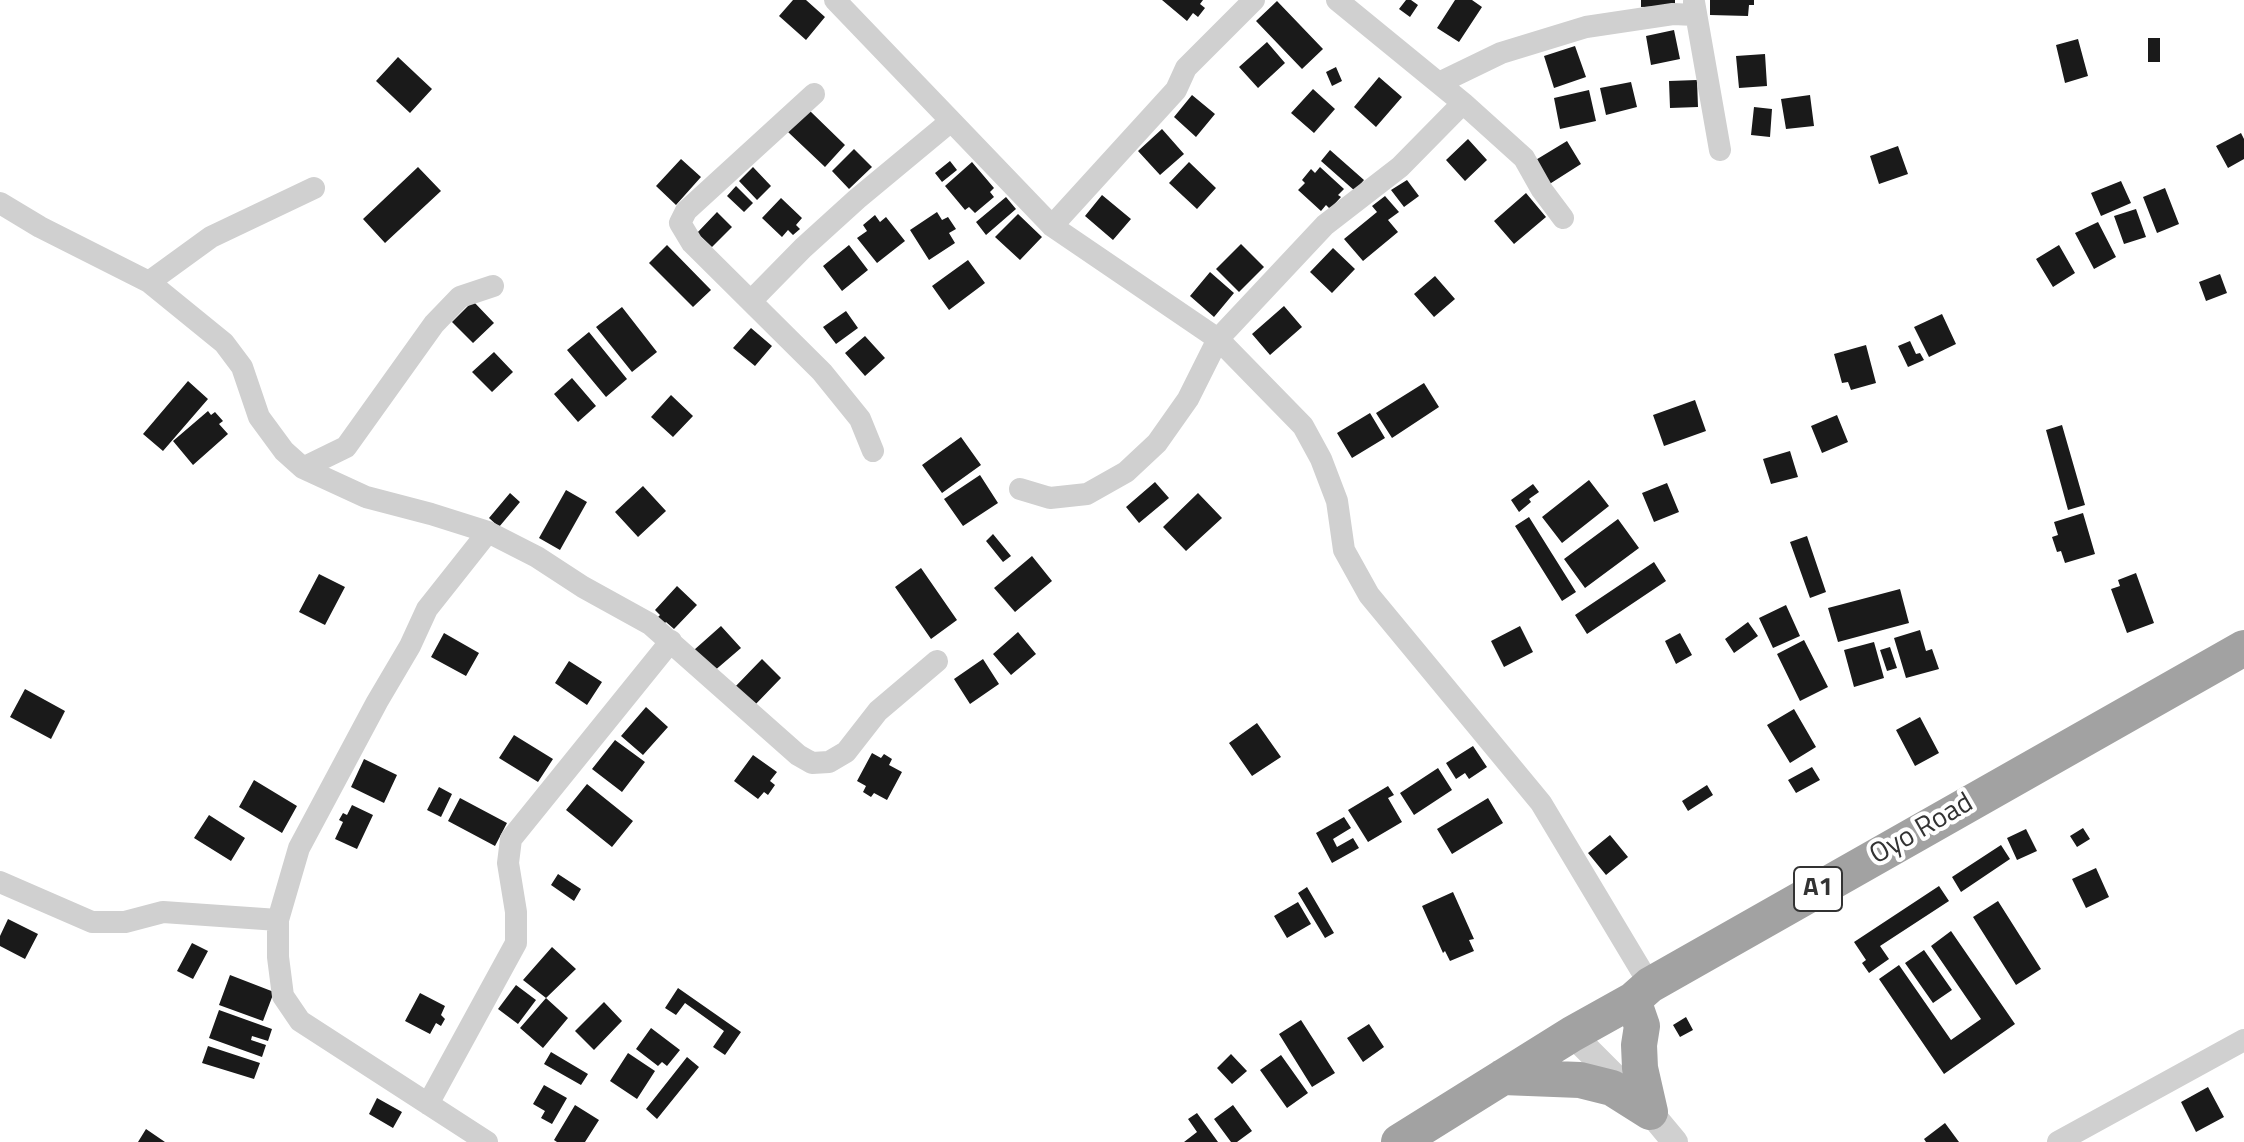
<!DOCTYPE html>
<html>
<head>
<meta charset="utf-8">
<style>
  body { margin:0 }
  canvas { display:block; background:#fff }
</style>
</head>
<body>
<canvas width="2244" height="1142"></canvas>
<script>
const g = document.querySelector('canvas').getContext('2d');
g.lineJoin = 'round';
function paint(path, color) { g.fillStyle = color; g.fill(path, 'evenodd'); }
const shape = rows => new Path2D(rows.map(r => 'M' + r).join(''));
function strokePath(path, color, width, dash) { g.strokeStyle = color; g.lineWidth = width; g.lineCap = dash ? 'butt' : 'round'; g.setLineDash(dash || []); g.stroke(path); }
function drawText(font, color, halo, rows, align = 'center') {
  g.font = font + ' "Titillium Web",sans-serif'; g.lineWidth = 8; g.setLineDash([]); g.textBaseline = 'middle'; g.strokeStyle = halo; g.fillStyle = color; for (const [text, x, y, turn = 0] of rows) {
    g.save(); g.translate(x, y); g.rotate((+turn || 0) * Math.PI / 180); g.textAlign = isNaN(turn) ? turn : align; if (halo) g.strokeText(text, 0, 0); g.fillText(text, 0, 0); g.restore();
  }
}
const building = shape([
  [793,0,806,0,825,17,806,40,779,16],
  [1162,0,1203,0,1200,4,1205,8,1198,17,1193,13,1187,21],
  [1406,0,1411,0,1418,5,1410,17,1399,9],
  [1455,0,1472,0,1482,7,1459,42,1437,28],
  [1641,0,1675,0,1675,6,1641,7],
  [1710,0,1754,0,1754,5,1749,5,1748,16,1710,15],
  [1277,1,1323,49,1302,69,1256,21],
  [1674,30,1680,59,1651,65,1646,36],
  [2148,38,2160,38,2160,62,2148,62],
  [2078,39,2088,76,2065,83,2056,45],
  [1267,42,1285,63,1258,88,1239,67],
  [1575,46,1586,77,1554,88,1544,56],
  [1765,54,1767,86,1739,88,1736,56],
  [398,57,432,89,410,113,376,81],
  [1336,67,1342,81,1332,86,1326,72],
  [1379,77,1402,97,1376,127,1354,107],
  [1697,80,1698,107,1670,108,1669,81],
  [1631,82,1637,107,1606,115,1600,88],
  [1313,89,1335,109,1314,133,1291,113],
  [1589,90,1596,121,1560,129,1554,98],
  [1192,95,1215,114,1196,137,1174,117],
  [1810,95,1814,126,1786,129,1781,99],
  [1754,107,1772,109,1770,137,1751,135],
  [809,110,845,145,825,167,788,132],
  [1162,129,1184,154,1160,175,1138,151],
  [2241,133,2244,139,2244,159,2228,168,2216,146],
  [1468,139,1487,160,1465,181,1446,160],
  [1567,141,1581,164,1548,185,1534,161],
  [1898,146,1908,174,1879,184,1870,156],
  [854,149,872,167,849,189,832,171],
  [1330,150,1364,180,1355,191,1321,161],
  [681,159,701,177,676,205,656,186],
  [950,161,957,170,942,182,935,173],
  [972,162,994,188,990,192,994,197,975,213,969,207,965,210,945,186],
  [1189,162,1216,188,1197,209,1169,183],
  [418,167,441,191,385,243,363,219],
  [753,167,771,186,757,200,739,181],
  [1320,167,1344,189,1338,195,1341,197,1330,209,1326,205,1321,211,1298,190,1305,183,1302,180,1311,169,1315,173],
  [1407,180,1419,196,1404,207,1391,190],
  [2121,181,2131,203,2101,216,2091,193],
  [736,186,753,203,744,212,727,196],
  [2165,188,2179,224,2157,233,2143,197],
  [1526,193,1546,217,1514,244,1494,221],
  [1102,195,1131,219,1113,240,1085,216],
  [1385,196,1399,212,1388,220,1398,232,1363,261,1344,239,1377,212,1372,206],
  [1006,197,1016,209,986,235,976,222],
  [781,198,802,218,796,225,800,229,793,235,788,230,782,237,762,218],
  [2136,209,2146,237,2124,244,2114,216],
  [717,212,732,227,712,247,697,233],
  [937,212,942,220,948,217,956,229,949,233,955,243,929,260,910,230],
  [1018,214,1042,237,1020,260,995,237],
  [875,215,880,222,886,217,905,241,877,263,857,238,867,231,863,225],
  [2098,222,2116,257,2094,269,2075,233],
  [1241,244,1264,267,1239,292,1216,269],
  [667,245,711,290,693,307,649,263],
  [849,245,868,270,842,291,823,266],
  [2059,245,2075,273,2053,287,2036,259],
  [1333,248,1355,269,1332,293,1310,272],
  [968,260,985,283,949,310,932,286],
  [1210,272,1234,293,1214,317,1190,296],
  [2220,274,2227,293,2206,301,2199,282],
  [1435,276,1455,299,1434,317,1414,294],
  [473,301,494,323,473,343,452,322],
  [1284,306,1302,327,1270,355,1252,334],
  [622,307,657,352,632,372,596,327],
  [846,311,858,328,836,344,823,327],
  [1942,314,1956,344,1929,357,1914,327],
  [751,328,772,346,755,366,733,348],
  [589,332,627,379,606,397,567,350],
  [865,336,885,358,865,376,845,353],
  [1910,341,1916,354,1920,353,1924,360,1908,367,1898,346],
  [1866,345,1876,383,1851,390,1848,382,1842,383,1834,354],
  [494,352,513,372,492,392,472,372],
  [572,378,596,406,578,422,554,394],
  [188,381,208,399,163,451,143,434],
  [1424,383,1439,407,1392,438,1376,413],
  [671,395,693,416,673,437,651,417],
  [1695,400,1706,431,1664,446,1653,415],
  [208,411,211,415,215,412,223,421,219,424,228,434,193,465,173,441],
  [1370,413,1385,438,1352,458,1337,433],
  [1837,415,1848,442,1822,453,1811,426],
  [2062,425,2085,505,2068,510,2046,430],
  [961,437,981,465,942,493,922,465],
  [1790,451,1798,477,1771,484,1763,459],
  [980,475,998,503,963,526,944,499],
  [1589,480,1609,506,1562,543,1542,517],
  [1155,482,1169,498,1139,523,1126,507],
  [1667,483,1679,512,1654,522,1642,493],
  [1533,484,1539,492,1529,499,1531,502,1519,512,1511,500],
  [643,486,666,511,638,537,615,512],
  [566,490,587,502,560,550,539,538],
  [510,493,520,502,499,527,489,518],
  [1198,493,1222,518,1186,551,1163,527],
  [2083,513,2095,554,2065,563,2061,551,2057,552,2052,537,2058,535,2054,522],
  [1529,517,1576,592,1562,601,1515,526],
  [1618,519,1639,548,1585,588,1564,559],
  [993,534,1011,556,1003,562,986,541],
  [1807,536,1826,592,1810,598,1790,542],
  [1032,556,1052,581,1015,612,994,588],
  [1654,562,1666,581,1587,634,1575,615],
  [921,568,957,620,931,639,895,587],
  [2136,573,2154,623,2127,633,2111,589,2120,586,2118,580],
  [319,574,345,587,325,625,299,612],
  [677,586,697,605,674,629,666,622,663,625,656,619,660,615,655,610],
  [1900,589,1909,623,1838,642,1828,608],
  [1786,605,1800,636,1773,648,1759,618],
  [1748,622,1758,636,1734,653,1725,639],
  [721,626,741,648,713,672,694,650],
  [1520,626,1533,652,1504,667,1491,641],
  [1920,630,1926,651,1932,649,1939,669,1906,678,1894,638],
  [1018,632,1036,654,1011,675,993,654],
  [444,633,479,653,466,676,431,657],
  [1680,633,1692,655,1676,664,1665,641],
  [1804,640,1828,687,1800,701,1777,654],
  [1874,642,1884,678,1854,687,1844,650],
  [1890,647,1897,668,1887,671,1880,650],
  [762,659,781,678,752,708,733,689],
  [983,659,999,684,970,704,954,679],
  [569,661,602,682,587,705,555,683],
  [25,689,65,711,51,739,10,717],
  [646,707,668,727,643,755,621,736],
  [1794,709,1816,747,1790,763,1767,725],
  [1920,717,1939,753,1915,766,1896,730],
  [1257,723,1281,757,1252,776,1229,743],
  [514,735,553,759,538,782,499,758],
  [615,740,645,762,622,792,592,769],
  [1473,746,1487,767,1469,779,1465,773,1456,779,1446,763],
  [872,753,881,758,884,754,892,759,889,765,902,772,887,800,874,793,871,797,863,792,866,786,857,781],
  [753,755,777,772,770,781,775,785,768,795,764,792,758,799,734,781],
  [364,759,397,775,384,803,351,787],
  [1812,767,1820,780,1796,793,1788,780],
  [1438,768,1452,790,1414,815,1400,793],
  [254,780,297,806,282,833,239,807],
  [587,784,633,821,612,847,566,810],
  [1707,785,1713,795,1688,811,1682,801],
  [1388,786,1394,795,1388,798,1402,822,1368,842,1348,810],
  [439,787,452,794,441,817,427,810],
  [460,798,507,823,495,846,448,821],
  [1488,798,1503,823,1452,854,1437,829],
  [352,805,373,815,357,849,335,839,343,822,339,820,343,813,347,815],
  [209,815,245,838,231,861,194,838],
  [1344,817,1351,828,1333,839,1337,847,1353,838,1359,848,1332,863,1316,833],
  [2083,828,2090,839,2077,847,2070,836],
  [2026,829,2037,851,2017,860,2007,838],
  [1610,835,1628,857,1606,875,1588,853],
  [2001,845,2010,859,1961,892,1952,877],
  [2096,868,2109,897,2086,908,2072,879],
  [558,874,581,889,574,901,551,885],
  [1939,886,1949,901,1880,946,1889,959,1869,973,1862,963,1866,960,1854,942],
  [1307,887,1334,933,1325,938,1298,893],
  [1453,892,1474,939,1469,940,1474,951,1450,961,1445,951,1443,953,1422,906],
  [1998,901,2041,969,2016,985,1973,917],
  [1298,902,1311,924,1287,938,1274,916],
  [8,919,38,934,25,959,0,946,0,936],
  [1951,931,2015,1024,1944,1074,1879,979,1899,965,1951,1040,1981,1019,1931,946],
  [192,943,208,951,193,979,177,971],
  [552,947,576,969,546,998,568,1018,543,1048,520,1028,546,998,523,980],
  [1924,950,1952,990,1933,1003,1905,963],
  [230,975,274,992,263,1021,219,1005],
  [516,985,536,1000,518,1024,498,1009],
  [678,988,741,1032,725,1055,713,1047,724,1031,685,1003,676,1015,665,1008],
  [420,993,445,1006,441,1015,445,1019,441,1026,436,1023,430,1034,405,1021],
  [604,1002,622,1021,594,1050,575,1031],
  [219,1010,272,1029,268,1041,252,1036,251,1040,266,1045,262,1057,209,1038],
  [1686,1017,1693,1030,1680,1037,1673,1025],
  [1301,1020,1335,1073,1312,1087,1279,1034],
  [1369,1024,1384,1047,1363,1062,1347,1038],
  [651,1028,680,1050,667,1066,662,1062,658,1066,636,1049],
  [208,1046,260,1063,254,1079,202,1063],
  [551,1052,588,1074,581,1085,544,1064],
  [628,1053,655,1071,637,1099,610,1081],
  [1231,1054,1247,1071,1232,1084,1217,1068],
  [1281,1055,1308,1093,1287,1108,1260,1070],
  [687,1057,699,1067,657,1119,646,1109],
  [544,1085,567,1098,552,1124,541,1118,545,1111,533,1104],
  [2208,1087,2224,1117,2196,1132,2181,1102],
  [377,1098,402,1112,393,1128,369,1114],
  [575,1105,599,1120,585,1142,557,1142,554,1140],
  [1233,1105,1252,1131,1237,1142,1231,1142,1214,1119],
  [1197,1113,1218,1142,1184,1142,1197,1132,1188,1119],
  [1945,1123,1959,1142,1926,1142,1924,1139],
  [146,1129,165,1142,138,1142]
]);
const minor = shape([
  [835,0,1052,226,1218,339,1303,426,1321,459,1337,501,1344,550,1369,595,1541,803,1650,985],
  [1337,0,1463,103,1524,158,1542,190,1563,218],
  [1694,2,1720,150],
  [1439,83,1501,53,1586,27,1673,14,1695,15],
  [814,94,686,211,680,223,692,243,822,372,860,419,873,451],
  [0,203,40,227,149,282,224,343,242,367,259,417,284,451,303,468,366,497,431,514,488,532,537,557,583,587,650,624,798,755,812,763,829,762,846,752,878,711,937,661],
  [1052,226,1176,90,1186,68,1254,0],
  [149,282,211,237,314,188],
  [751,301,803,248,857,199,951,121],
  [303,468,346,447,434,324,460,297,493,286],
  [1020,489,1050,498,1087,494,1126,472,1157,443,1188,399,1218,339,1325,225,1400,167,1463,103],
  [0,882,92,922,125,922,163,912,278,920],
  [428,1104,516,943,516,912,508,863,511,839,671,641],
  [487,1142,300,1021,283,996,278,957,278,920,299,848,377,702,410,646,427,609,488,532],
  [2058,1142,2244,1040]
]);
const tertiary = shape([
  [1572,1034,1650,1112,1675,1142]
]);
const trunk = shape([
  [1633,1000,1642,1026,1639,1045,1640,1068,1650,1112],
  [1503,1077,1580,1080,1612,1088,1650,1112],
  [1399,1142,1572,1034,1633,1000,1650,985,2244,648]
]);
const shields = [
  [1818,889,48]
];
const shieldNames = [
  ["A1",1818,889]
];
const streetNames = [
  ["Oyo Road",1922,830,-30]
];
paint(building, '#1a1a1a');
strokePath(minor, '#d0d0d0', 22);
strokePath(tertiary, '#d0d0d0', 26);
strokePath(trunk, '#a2a2a2', 36);
for (const [x, y, w] of shields) { const box = new Path2D(); box.roundRect(x - w / 2, y - 22, w, 44, 6); g.fillStyle = '#fff'; g.fill(box); strokePath(box, '#333', 2); }
drawText('bold 26px', '#333', null, shieldNames);
drawText('28px', '#333', '#fff', streetNames);
</script>
</body>
</html>
